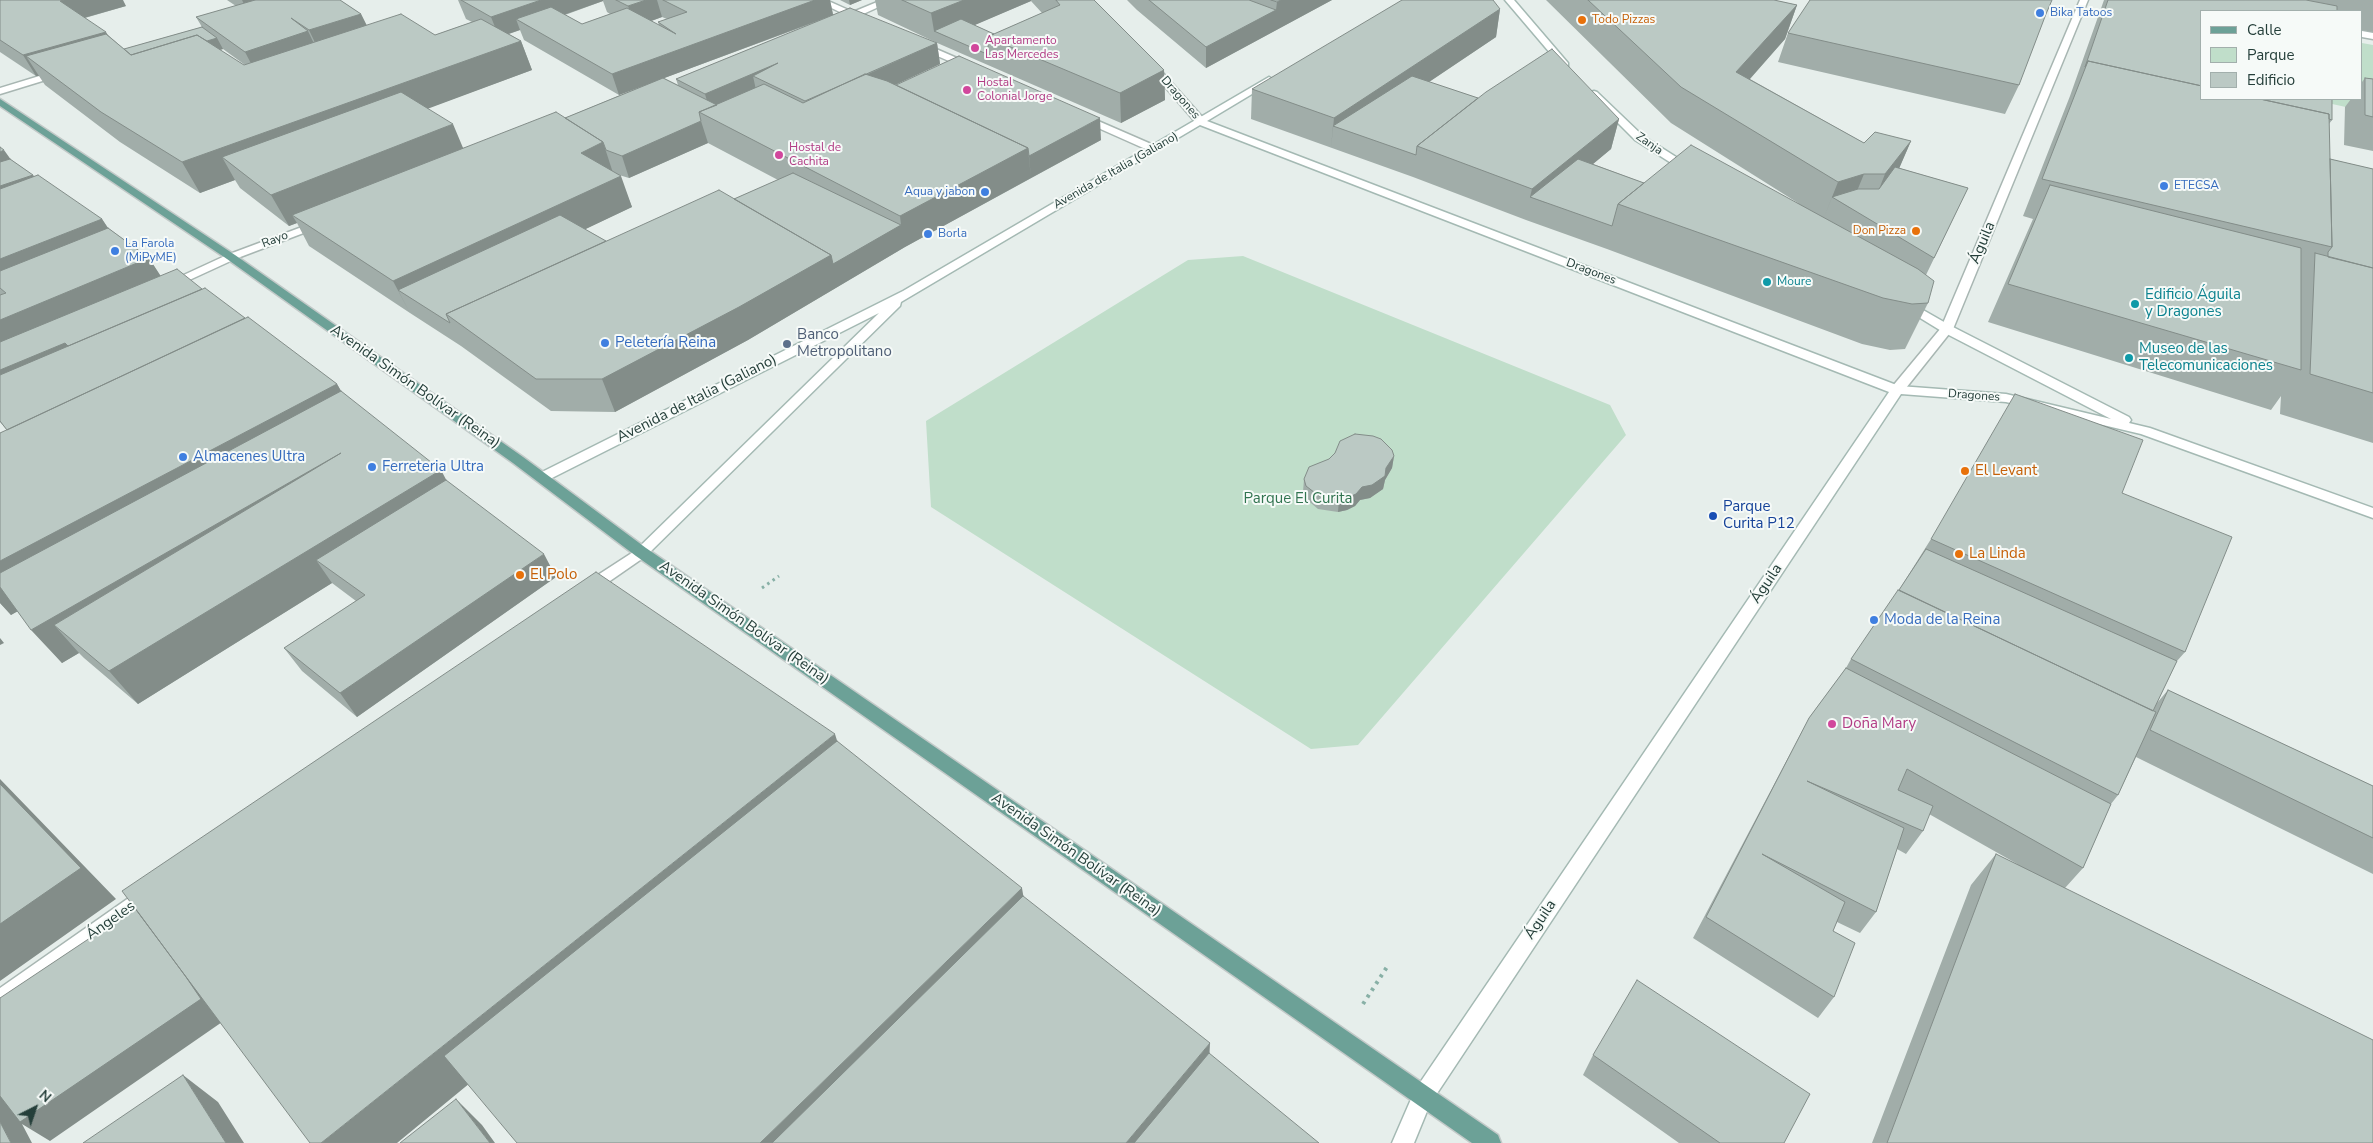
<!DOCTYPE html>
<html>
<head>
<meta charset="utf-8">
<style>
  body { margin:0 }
  #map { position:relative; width:2373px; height:1143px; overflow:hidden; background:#e6eeeb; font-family:"Nunito Sans",sans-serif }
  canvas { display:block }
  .legend { position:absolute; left:2200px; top:10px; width:162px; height:90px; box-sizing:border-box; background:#f6faf8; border:1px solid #a2afac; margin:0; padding:6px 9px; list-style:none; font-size:15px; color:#253f3a }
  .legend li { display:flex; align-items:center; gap:10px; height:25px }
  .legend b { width:25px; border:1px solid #a2afac }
  .north { position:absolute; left:10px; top:1083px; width:50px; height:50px; -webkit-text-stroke:4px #f6faf8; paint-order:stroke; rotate:41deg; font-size:14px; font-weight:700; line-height:20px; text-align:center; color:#253f3a }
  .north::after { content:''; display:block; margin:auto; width:18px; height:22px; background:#253f3a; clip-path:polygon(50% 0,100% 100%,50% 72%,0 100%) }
</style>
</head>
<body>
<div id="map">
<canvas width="2373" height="1143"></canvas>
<ul class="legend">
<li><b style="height:6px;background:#6ca197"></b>Calle</li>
<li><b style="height:14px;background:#c0deca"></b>Parque</li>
<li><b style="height:14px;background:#bbc9c4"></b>Edificio</li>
</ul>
<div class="north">N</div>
</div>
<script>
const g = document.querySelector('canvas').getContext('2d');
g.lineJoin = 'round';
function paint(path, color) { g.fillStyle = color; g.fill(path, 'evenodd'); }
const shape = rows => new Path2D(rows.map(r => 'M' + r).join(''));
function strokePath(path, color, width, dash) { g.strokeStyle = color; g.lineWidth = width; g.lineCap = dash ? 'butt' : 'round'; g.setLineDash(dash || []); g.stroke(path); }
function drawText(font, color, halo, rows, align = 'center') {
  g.font = font + ' "Nunito Sans",sans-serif'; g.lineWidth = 4; g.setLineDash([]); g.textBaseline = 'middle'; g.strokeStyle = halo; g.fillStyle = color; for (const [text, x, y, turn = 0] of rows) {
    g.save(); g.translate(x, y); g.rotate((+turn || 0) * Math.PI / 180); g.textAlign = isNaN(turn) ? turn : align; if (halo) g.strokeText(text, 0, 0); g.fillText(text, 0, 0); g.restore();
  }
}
const green = shape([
  [2362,43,2373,45,2373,113,2314,100,2314,99,2362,99],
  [1243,256,1610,405,1626,435,1358,745,1311,749,931,507,926,421,1188,260]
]);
const pathFar1 = shape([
  [762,588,779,576]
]);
const path = shape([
  [1363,1004,1387,967]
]);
const street = shape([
  [815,0,826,0,853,12,882,0,894,0,861,15,861,19,853,18,843,22,839,19,846,15,815,0],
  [2080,0,2088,0,1953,329,1902,393,1892,393,1890,390,1892,387,1941,328,2080,0],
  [2362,31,2373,33,2373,39,2362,37,2362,31],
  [920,42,973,65,975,67,967,69,917,47,915,45,920,42],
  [1148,63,1154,63,1205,120,1205,124,1197,124,1148,67,1148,63],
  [59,70,64,73,62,75,0,94,0,88,59,70],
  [1082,114,1158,147,1159,149,1154,152,1150,151,1078,119,1077,117,1082,114],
  [318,221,324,224,322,226,235,259,172,288,164,288,162,285,227,255,318,221],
  [641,547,646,548,648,552,646,556,594,592,584,592,581,588,584,584,641,547],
  [150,886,157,888,159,894,157,900,7,1006,0,1008,0,988,143,888,150,886]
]);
const secondary = shape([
  [1505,0,1514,0,1568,63,1568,67,1562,67,1505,0],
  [1269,77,1274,80,1272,82,1207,121,1899,386,2006,394,2111,419,1943,332,1899,305,1905,301,1909,302,1951,326,2129,417,2131,420,2129,423,2150,428,2373,508,2373,518,2141,434,2006,402,1901,394,1430,1104,1414,1143,1392,1143,1415,1090,1889,392,1200,125,901,302,900,306,646,556,641,557,636,556,634,552,879,313,546,481,541,483,534,478,536,475,903,291,1269,77],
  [1594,91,1597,92,1643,136,1695,169,1695,173,1687,173,1635,140,1591,96,1591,92,1594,91]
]);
const primary = shape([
  [0,99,235,255,523,457,646,548,1498,1135,1501,1143,1472,1143,636,556,513,463,227,259,0,106,0,99]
]);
const wall = shape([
  [0,0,126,6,85,18,108,35,124,49,202,27,196,17,236,6,227,0,340,0,361,14,367,26,435,35,472,22,466,19,458,0,830,0,833,14,937,43,940,64,895,85,1101,140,905,247,748,340,615,412,551,411,461,346,410,313,309,246,297,223,289,226,240,188,235,180,200,193,120,142,45,85,39,76,36,76,0,52],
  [603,1,607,12,610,14,582,24,565,15],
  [662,17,667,19,658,22,659,25,651,21],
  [816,22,676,79,678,85,664,78],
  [520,30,524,40,619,95,647,84,565,118,463,148,428,108,532,70,521,41,509,34],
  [223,49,245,65,244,65,220,50],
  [708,143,778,180,734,199,606,241,585,229,632,207,619,175,629,178],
  [840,0,862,0,850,5],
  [875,0,1094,0,1164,70,1165,100,1121,123,935,42,878,15],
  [1031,1,1042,13,994,34,974,25],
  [1127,0,1332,0,1206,68,1137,10],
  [1546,0,1774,0,1797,5,1785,39,1750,79,1864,143,1911,141,1899,168,1968,188,1926,275,1928,303,1905,349,1890,350,1862,344,1607,249,1526,220,1413,177,1251,119,1252,89,1500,9,1496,37,1429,82,1478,98,1619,119,1611,149,1593,164,1644,183,1798,203,1671,123],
  [2104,0,2373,0,2373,32,2362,30,2362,11,2202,11,2332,120,2329,124,2330,159,2373,169,2373,443,2280,414,2281,396,2271,410,1988,322,2033,219,2023,216,2070,96],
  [2045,15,2019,85,2005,114,1778,62,1788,33],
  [2365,78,2373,79,2373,151,2344,145,2345,107,2351,99,2362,99,2362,82],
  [0,147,10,159,34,176,102,219,108,228,149,258,160,276,202,289,245,318,337,384,341,391,446,480,556,577,357,717,302,671,284,648,356,601,332,583,138,704,84,658,79,653,62,663,17,611,11,615,0,603,0,433,7,430,0,422],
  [1394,456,1392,468,1385,480,1383,489,1370,498,1360,500,1355,506,1347,510,1338,512,1318,509,1305,498,1303,492,1304,479],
  [2122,493,2185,652,2177,661,2157,703,2168,690,2373,786,2373,874,2136,757,2118,795,2111,804,2083,868,2065,888,2373,1143,1872,1143,1971,885,1996,854,2019,865,1929,814,1923,831,1906,854,1897,849,1876,912,1860,933,1837,922,1833,931,1834,997,1818,1018,1693,938,1809,718,1846,668,1851,659,1899,590,1931,539],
  [1593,1055,1784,1143,1679,1143,1583,1075]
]);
const shadedWall = shape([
  [64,0,123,0,126,6,73,21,60,1],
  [242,0,297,0,249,14],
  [541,0,603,0,603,1,529,27,516,19,520,30,499,37,491,17],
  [646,0,657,0,662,17,635,27,628,6],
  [815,0,830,0,833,15,619,95,612,74],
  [849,0,862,0,850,5],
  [964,0,1031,0,1031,1,947,37,934,31,931,13],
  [1281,0,1332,0,1206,68,1206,47,1276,10,1277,2],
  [1797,5,1785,39,1725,107,1736,72],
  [1500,9,1496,37,1353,133,1333,126,1331,148,1334,118],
  [361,14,371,34,319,51,309,30],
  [308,31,318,52,256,73,245,52],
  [106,32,118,53,26,56,39,76,36,76,23,55],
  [217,38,223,49,140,75,133,64],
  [521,41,532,70,247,176,222,157,235,180,200,193,182,162],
  [937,43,940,64,811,124,806,102],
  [778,63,753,76,757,95,711,115,705,94],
  [1164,70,1165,100,1121,123,1120,93],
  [1100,118,1101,140,1031,178,1029,156],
  [1619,119,1611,149,1546,203,1530,197,1532,189],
  [701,121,708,143,629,178,622,156],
  [453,124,466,155,292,215,297,223,289,226,271,195],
  [1911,141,1895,178,1870,212,1885,174],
  [603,142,613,173,581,153],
  [1028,148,1031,178,905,247,748,340,615,412,602,379,831,255,901,225,900,216],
  [4,150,24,178,33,175,48,197,0,215,0,152],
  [1864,174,1850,208,1832,197,1823,220,1838,182],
  [621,176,632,207,424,306,398,290,410,313,393,281],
  [102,219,123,251,0,288,0,259],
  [149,258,164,281,0,351,0,320],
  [65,343,83,366,0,402,0,370],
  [337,384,360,424,11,615,0,603,0,561],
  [341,453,54,625,79,653,62,663,31,630],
  [1394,456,1392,468,1385,480,1383,489,1370,498,1360,500,1355,506,1347,510,1338,512,1339,499,1362,487,1386,468],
  [441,470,459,504,316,560,332,583,138,704,109,671],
  [544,554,556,577,357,717,340,693],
  [0,638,4,643,0,645],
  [835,734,847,773,397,1143,321,1143],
  [0,779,116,899,0,981],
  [1022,888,1027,918,802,1143,760,1143],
  [139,905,225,1020,50,1141,22,1124,32,1143,11,1143,0,1122,0,1083],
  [1210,1043,1209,1063,1143,1143,1126,1143],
  [183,1075,218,1102,244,1143,226,1143],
  [456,1099,482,1125,495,1143,490,1143]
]);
const building = shape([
  [0,0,64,0,60,1,106,32,23,55,0,40,0,0],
  [255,0,340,0,361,14,309,30,291,18,308,31,245,52,196,17,255,0],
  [461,0,541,0,491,17,461,0],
  [616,0,646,0,628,6,616,0],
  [663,0,815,0,612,74,516,19,551,7,582,24,627,8,676,34,658,22,687,12,663,0],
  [902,0,964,0,931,13,902,0],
  [1056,0,1094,0,1164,70,1120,93,987,37,1060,5,1056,0],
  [1149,0,1249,0,1276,10,1206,47,1149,0],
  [1271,0,1281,0,1277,2,1271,0],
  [1402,0,1493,0,1500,9,1334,118,1252,89,1402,0],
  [1588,0,1774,0,1797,5,1736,72,1864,143,1875,132,1911,141,1885,174,1864,174,1838,182,1681,87,1588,0],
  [1810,0,2052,0,2046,14,2019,85,1788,33,1810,0],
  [2108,0,2306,0,2337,6,2337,11,2202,11,2202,86,2088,61,2085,67,2108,0],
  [850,8,937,43,805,101,753,76,778,63,705,94,676,79,850,8],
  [401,14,435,35,481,19,521,41,182,162,101,112,26,56,106,34,131,55,197,35,244,65,401,14],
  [961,19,994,34,987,37,989,55,934,31,961,19],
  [202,27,217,38,207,41,197,35,131,55,124,49,202,27],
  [1552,49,1619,119,1532,189,1417,146,1486,92,1552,49],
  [959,56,1100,118,1029,156,1028,148,896,85,959,56],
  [2088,61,2202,86,2202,99,2260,99,2329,114,2332,247,2042,179,2088,61],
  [865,74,887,81,1028,148,900,216,699,112,764,84,803,103,865,74],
  [1412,76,1478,98,1417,146,1416,155,1333,126,1412,76],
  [663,78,717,105,699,112,701,121,622,156,606,150,603,142,565,118,663,78],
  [2365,78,2373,79,2373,117,2365,115,2365,78],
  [401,92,453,124,271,195,222,157,401,92],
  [2260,99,2332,99,2332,120,2329,119,2329,114,2260,99],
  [556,112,603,142,581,153,621,176,393,281,292,215,556,112],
  [1691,145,1918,269,1934,281,1928,303,1912,304,1883,298,1618,204,1691,145],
  [0,147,4,150,0,152,0,147],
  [10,159,33,175,0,186,0,162,10,159],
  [1578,159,1644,183,1618,204,1612,226,1530,197,1578,159],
  [2330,159,2373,169,2373,268,2328,257,2328,252,2332,247,2330,159],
  [1895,167,1968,188,1934,258,1832,197,1858,189,1879,189,1895,167],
  [793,173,901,225,833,264,831,255,734,199,793,173],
  [38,175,102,219,0,259,0,189,38,175],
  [2050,185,2301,248,2301,370,2008,284,2050,185],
  [719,190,831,255,739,307,602,379,536,379,446,314,719,190],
  [560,215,606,241,446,314,450,323,398,290,560,215],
  [108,228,149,258,0,320,0,295,6,293,0,288,0,271,108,228],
  [2315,253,2373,268,2373,393,2310,374,2315,253],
  [177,269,202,289,68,346,65,343,0,370,0,342,177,269],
  [205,288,245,318,7,430,0,421,0,375,205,288],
  [248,317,337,384,0,561,0,433,248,317],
  [341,391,441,470,109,671,54,625,341,453,31,630,0,587,0,573,341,391],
  [2015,394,2143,440,2122,493,2232,537,2185,652,1931,539,2015,394],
  [1355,434,1373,436,1381,439,1392,450,1394,456,1386,468,1385,476,1372,485,1362,487,1356,494,1349,497,1339,499,1319,496,1306,486,1304,479,1309,467,1329,459,1335,453,1340,441,1355,434],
  [446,480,544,554,340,693,284,648,365,595,316,560,446,480],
  [1926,549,2177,661,2153,711,1899,590,1926,549],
  [596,572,835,734,321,1143,310,1143,122,891,596,572],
  [1898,590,2156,712,2118,795,1851,659,1898,590],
  [1846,668,2111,804,2083,868,1907,769,1898,790,1933,806,1923,831,1807,781,1904,828,1876,912,1762,854,1845,902,1833,931,1855,943,1834,997,1706,917,1809,718,1846,668],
  [2168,690,2373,786,2373,838,2150,730,2168,690],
  [837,741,1022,888,760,1143,517,1143,444,1056,837,741],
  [0,784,81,868,0,924,0,784],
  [1996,854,2373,1040,2373,1143,1887,1143,1996,854],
  [1023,896,1210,1043,1126,1143,772,1143,1023,896],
  [135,908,186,977,201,999,20,1122,0,1096,0,998,135,908],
  [1637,980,1810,1094,1784,1143,1720,1143,1593,1055,1637,980],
  [1209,1053,1319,1143,1134,1143,1209,1053],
  [183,1075,226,1143,83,1143,183,1075],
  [456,1099,490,1143,400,1143,456,1099],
  [0,1122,11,1143,0,1143,0,1122]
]);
const markers = [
  [2040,13,5,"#3f7fe0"],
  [1582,20,5,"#e8710a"],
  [975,48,5,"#d1479c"],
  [967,90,5,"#d1479c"],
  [779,155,5,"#d1479c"],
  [2164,186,5,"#3f7fe0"],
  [985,192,5,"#3f7fe0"],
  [1916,231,5,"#e8710a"],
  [928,234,5,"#3f7fe0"],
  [115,251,5,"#3f7fe0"],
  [1767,282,5,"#0f9aa8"],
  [2135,304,5,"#0f9aa8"],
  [605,343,5,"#3f7fe0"],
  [787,344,5,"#5c6f8a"],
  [2129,358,5,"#0f9aa8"],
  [183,457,5,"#3f7fe0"],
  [372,467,5,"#3f7fe0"],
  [1965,471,5,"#e8710a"],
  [1713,516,5,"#1a4fb4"],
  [1959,554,5,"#e8710a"],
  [520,575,5,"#e8710a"],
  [1874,620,5,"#3f7fe0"],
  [1832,724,5,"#d1479c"]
];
const farShopnames = [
  ["Bika Tatoos",2050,13],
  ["ETECSA",2174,186],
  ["Aqua y jabon",975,192,"right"],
  ["Borla",938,234],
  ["La Farola",125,244],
  ["(MiPyME)",125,258]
];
const farFoodnames = [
  ["Todo Pizzas",1592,20],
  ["Don Pizza",1906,231,"right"]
];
const farHotelnames = [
  ["Apartamento",985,41],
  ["Las Mercedes",985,55],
  ["Hostal",977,83],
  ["Colonial Jorge",977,97],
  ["Hostal de",789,148],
  ["Cachita",789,162]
];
const farStreetnames = [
  ["Dragones",1180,98,49],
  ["Zanja",1649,144,35],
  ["Avenida de Italia (Galiano)",1116,171,-30],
  ["Rayo",275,240,-21],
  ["Dragones",1591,272,21],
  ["Dragones",1974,396,4]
];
const farCulturenames = [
  ["Moure",1777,282]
];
const streetNames = [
  ["Águila",1983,243,-67],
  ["Avenida Simón Bolívar (Reina)",415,387,35],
  ["Avenida de Italia (Galiano)",697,399,-27],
  ["Águila",1767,584,-56],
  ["Avenida Simón Bolívar (Reina)",744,623,35],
  ["Avenida Simón Bolívar (Reina)",1076,855,35],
  ["Águila",1541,920,-56],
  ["Ángeles",111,921,-35]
];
const cultureNames = [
  ["Edificio Águila",2145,295],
  ["y Dragones",2145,312],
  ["Museo de las",2139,349],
  ["Telecomunicaciones",2139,366]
];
const serviceNames = [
  ["Banco",797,335],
  ["Metropolitano",797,352]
];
const shopNames = [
  ["Peletería Reina",615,343],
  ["Almacenes Ultra",193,457],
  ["Ferreteria Ultra",382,467],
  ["Moda de la Reina",1884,620]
];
const foodNames = [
  ["El Levant",1975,471],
  ["La Linda",1969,554],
  ["El Polo",530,575]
];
const parkNames = [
  ["Parque El Curita",1298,499]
];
const transitNames = [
  ["Parque",1723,507],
  ["Curita P12",1723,524]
];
const hotelNames = [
  ["Doña Mary",1842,724]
];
paint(green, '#c0deca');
strokePath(street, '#a8b6b2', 3);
strokePath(secondary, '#a4b9b3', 3);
strokePath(primary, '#c2c9c8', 3);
strokePath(pathFar1, '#88b0a6', 3, [2.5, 4]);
strokePath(path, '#88b0a6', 4, [3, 5]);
paint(street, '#fff');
paint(secondary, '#fff');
paint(primary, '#6ca197');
paint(wall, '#a1ada9');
paint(shadedWall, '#838d89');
paint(building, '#bbc9c4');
strokePath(building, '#838d89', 1);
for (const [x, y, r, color] of markers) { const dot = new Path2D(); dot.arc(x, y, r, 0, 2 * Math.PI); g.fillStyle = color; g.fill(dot); strokePath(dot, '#f6faf8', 2); }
drawText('12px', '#366cbe', '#f6faf8', farShopnames, 'left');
drawText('12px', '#c56008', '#f6faf8', farFoodnames, 'left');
drawText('12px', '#b23c85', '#f6faf8', farHotelnames, 'left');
drawText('12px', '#253f3a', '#f6faf8', farStreetnames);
drawText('12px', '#0d838f', '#f6faf8', farCulturenames, 'left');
drawText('15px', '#253f3a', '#f6faf8', streetNames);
drawText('15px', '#0d838f', '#f6faf8', cultureNames, 'left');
drawText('15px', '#4e5e75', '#f6faf8', serviceNames, 'left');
drawText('15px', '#366cbe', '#f6faf8', shopNames, 'left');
drawText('15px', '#c56008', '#f6faf8', foodNames, 'left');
drawText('15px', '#317450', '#f6faf8', parkNames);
drawText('15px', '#164399', '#f6faf8', transitNames, 'left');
drawText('15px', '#b23c85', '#f6faf8', hotelNames, 'left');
</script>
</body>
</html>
